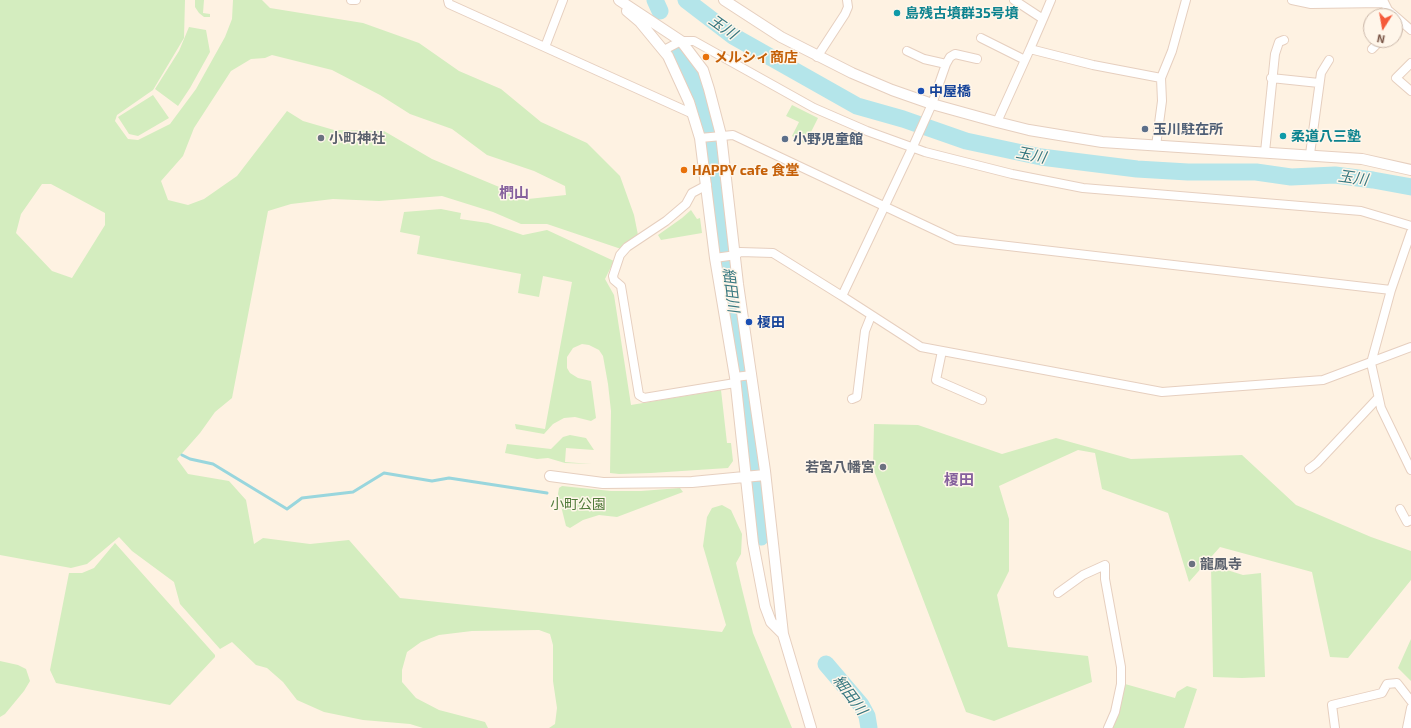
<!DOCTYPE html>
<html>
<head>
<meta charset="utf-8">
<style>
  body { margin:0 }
  #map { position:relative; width:1411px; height:728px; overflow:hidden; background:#fef2e2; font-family:"Exo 2",sans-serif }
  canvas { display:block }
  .north { position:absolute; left:1363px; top:8px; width:40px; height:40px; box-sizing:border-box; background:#fff6ea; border:1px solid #c9b6a8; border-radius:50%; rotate:191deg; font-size:11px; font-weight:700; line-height:16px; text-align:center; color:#795546 }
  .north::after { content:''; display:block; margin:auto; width:14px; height:18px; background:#f55a3a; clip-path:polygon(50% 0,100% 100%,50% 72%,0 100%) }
</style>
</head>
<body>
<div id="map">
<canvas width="1411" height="728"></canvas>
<div class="north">N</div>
</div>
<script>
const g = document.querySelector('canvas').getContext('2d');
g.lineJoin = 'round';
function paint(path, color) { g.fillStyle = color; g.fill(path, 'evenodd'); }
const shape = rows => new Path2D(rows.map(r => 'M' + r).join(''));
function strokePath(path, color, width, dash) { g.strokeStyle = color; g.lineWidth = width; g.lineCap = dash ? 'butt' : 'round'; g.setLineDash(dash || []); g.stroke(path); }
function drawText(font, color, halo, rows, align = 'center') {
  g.font = font + ' "Exo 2","Noto Sans JP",sans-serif'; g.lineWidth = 3; g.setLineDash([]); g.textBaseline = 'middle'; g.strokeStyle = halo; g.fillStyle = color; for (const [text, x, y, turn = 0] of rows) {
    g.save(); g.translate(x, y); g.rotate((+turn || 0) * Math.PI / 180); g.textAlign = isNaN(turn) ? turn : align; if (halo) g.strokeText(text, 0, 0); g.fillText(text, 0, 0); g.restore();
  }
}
const green = shape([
  [0,0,185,0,184,38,153,90,117,115,115,121,128,139,138,140,170,124,196,89,225,37,232,19,233,0,262,0,270,8,363,23,419,43,459,71,501,89,541,122,587,143,620,176,634,215,638,235,627,251,547,224,521,224,493,212,442,196,379,201,333,199,291,204,268,211,232,398,215,412,200,433,177,459,188,474,229,481,246,500,254,544,263,538,310,544,349,540,400,598,722,632,726,625,703,546,707,517,712,508,722,505,731,510,742,534,741,554,736,563,742,589,753,633,792,728,549,728,555,724,557,708,553,681,553,645,550,634,539,630,472,631,439,635,421,642,407,652,402,670,402,682,416,698,439,710,485,722,488,728,423,728,410,724,363,720,324,712,297,700,283,682,267,668,256,665,232,642,220,649,180,604,174,582,132,551,119,537,87,564,71,568,0,555],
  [272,55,332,70,380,95,410,114,452,129,487,155,534,171,565,186,566,195,528,199,432,159,384,131,334,130,303,121,287,111,237,176,204,199,188,205,168,200,161,181,183,156,194,128,231,71,251,59,265,58],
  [42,184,51,184,105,213,105,225,72,278,52,271,16,233,21,214],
  [195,0,204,0,203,13,210,14,210,17,204,17,199,13,195,7],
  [189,27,206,30,210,52,190,88,178,106,155,89,179,51],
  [153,95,169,118,138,136,129,134,118,117],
  [792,105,818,118,805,144,792,136,799,122,786,116],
  [441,209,461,213,460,219,488,223,523,235,547,230,614,261,605,279,614,295,631,405,721,390,727,443,731,443,733,461,728,468,651,473,619,474,610,473,611,411,608,384,603,356,599,350,589,345,582,344,573,348,567,357,567,368,570,373,578,378,591,381,596,418,591,421,575,417,564,418,553,424,544,434,516,429,515,424,545,429,572,282,543,276,539,297,518,293,521,274,417,254,420,236,400,232,404,212],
  [691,210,697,219,700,218,702,233,661,240,658,235,682,218],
  [874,424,918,425,1002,454,1056,438,1131,459,1242,455,1296,505,1371,537,1411,551,1411,580,1348,658,1330,657,1312,572,1220,547,1189,582,1168,513,1102,489,1095,453,1078,450,999,486,1009,519,1009,571,997,595,1008,647,1088,656,1092,682,994,721,966,712,873,468],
  [570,435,586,438,594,450,566,448,565,462,592,464,565,463,548,458,537,459,505,453,507,444,551,449,563,437],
  [562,486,611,491,641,491,680,488,683,492,617,517,599,515,583,520,570,528,566,526,558,494,559,488],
  [115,543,215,655,215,657,170,705,56,683,50,670,69,573,82,573,94,568],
  [1211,565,1243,575,1261,573,1265,677,1242,678,1213,677],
  [1411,639,1411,681,1398,668],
  [0,661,18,665,26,669,30,681,24,691,5,714,0,717],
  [1125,684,1175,698,1177,692,1187,686,1197,689,1184,728,1111,728]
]);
const stream = shape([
  [182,455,190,459,213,464,287,509,302,498,353,492,384,473,432,481,449,478,547,493],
  [867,716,874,728]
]);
const river = shape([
  [655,0,660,11],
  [686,0,733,36,857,106,903,119,966,141,1041,157,1137,169,1188,172,1256,172,1291,177,1335,175,1373,180,1411,187],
  [676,48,696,87,712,143,755,467,761,537],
  [826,664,861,705,867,716,869,728]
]);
const minor = shape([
  [351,0,356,0],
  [448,0,449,4,693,114],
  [1014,0,1043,19,1030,49],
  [1292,0,1311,4,1384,3],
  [1383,0,1388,10,1395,16],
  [1395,16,1411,30],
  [1043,19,1051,0],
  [981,38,1025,60],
  [545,47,563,0],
  [1372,49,1381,40],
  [664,50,681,41,694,41,814,108,867,131,925,152,1012,174,1083,188,1361,211,1411,226],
  [907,51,924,59,946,64,950,57,955,54,977,59],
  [817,57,845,14,848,7,847,0],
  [1411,63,1396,78,1411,91],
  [1161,78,1172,51,1186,0],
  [1271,78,1319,83],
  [997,122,1030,49,1093,65,1161,78,1162,101,1156,146],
  [700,138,733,135,956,240,1391,290],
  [1265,152,1275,54,1279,42,1284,40],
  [1310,154,1321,73,1329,60],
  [707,185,692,193,686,204,666,221,627,247,620,255,613,276,614,280,621,286,639,395,644,398,735,383],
  [1411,232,1391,290,1371,363,1381,408,1411,470],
  [715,258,736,255,740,252,773,253,842,296,915,142,932,104,946,64],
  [842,296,921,347,1162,392,1323,380,1411,347],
  [942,351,936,380,982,400],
  [735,377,752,375],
  [852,399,857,397,865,331,871,316],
  [1309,469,1317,463,1378,398],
  [1400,509,1407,522,1411,520],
  [1058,593,1083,575,1105,565,1105,579,1121,667,1121,684,1115,712,1108,728],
  [1335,728,1332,705,1382,693,1387,684,1397,683,1411,701],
  [1407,728,1411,708]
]);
const tertiary = shape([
  [619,0,681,41,703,70,709,89,721,135,738,284,765,471,783,634,811,728],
  [724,0,781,37,852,73,892,90,932,104,997,122,1029,130,1102,142,1362,159,1411,170],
  [627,11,640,22,668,56,689,102,700,138,715,258,735,377,753,543,765,606,771,622,783,634],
  [550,476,603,483,692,482,765,475]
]);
const markers = [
  [897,13,4,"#0f9aa8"],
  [706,57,4,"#e8710a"],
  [921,91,4,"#1a4fb4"],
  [1145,129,4,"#5c6f8a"],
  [1283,136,4,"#0f9aa8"],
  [321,138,4,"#6b7280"],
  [785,139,4,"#5c6f8a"],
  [684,170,4,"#e8710a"],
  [749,322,4,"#1a4fb4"],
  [883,467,4,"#6b7280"],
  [1192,564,4,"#6b7280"]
];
const cultureNames = [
  ["島残古墳群35号墳",905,13],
  ["柔道八三塾",1291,136]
];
const foodNames = [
  ["メルシィ商店",714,57],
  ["HAPPY cafe 食堂",692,170]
];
const transitNames = [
  ["中屋橋",929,91],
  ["榎田",757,322]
];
const serviceNames = [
  ["玉川駐在所",1153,129],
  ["小野児童館",793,139]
];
const worshipNames = [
  ["小町神社",329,138],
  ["若宮八幡宮",875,467,"right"],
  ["龍鳳寺",1200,564]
];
const parkNames = [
  ["小町公園",578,504]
];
const waterNames = [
  ["玉川",723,27,35],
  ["玉川",1031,155,11],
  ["玉川",1353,178,8],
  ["細田川",731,290,83],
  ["細田川",850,695,53]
];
const neighbourhoodNames = [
  ["椚山",514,193],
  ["榎田",959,480]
];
paint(green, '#d4edbf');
strokePath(stream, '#99d6dd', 3);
strokePath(river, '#b4e5ea', 17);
strokePath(minor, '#e6cfbf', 10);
strokePath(tertiary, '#e6cfbf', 12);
strokePath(minor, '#fff', 8);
strokePath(tertiary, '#fff', 10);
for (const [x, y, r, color] of markers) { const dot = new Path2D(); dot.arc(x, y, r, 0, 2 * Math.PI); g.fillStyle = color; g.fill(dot); strokePath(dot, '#fff6ea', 1.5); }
drawText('bold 14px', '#0d838f', '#fff6ea', cultureNames, 'left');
drawText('bold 14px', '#c56008', '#fff6ea', foodNames, 'left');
drawText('bold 14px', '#164399', '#fff6ea', transitNames, 'left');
drawText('bold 14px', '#4e5e75', '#fff6ea', serviceNames, 'left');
drawText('bold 14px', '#5b616d', '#fff6ea', worshipNames, 'left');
drawText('14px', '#507a3a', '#fff6ea', parkNames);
drawText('italic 15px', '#377880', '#fff6ea', waterNames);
drawText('bold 15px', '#85609d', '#fff6ea', neighbourhoodNames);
</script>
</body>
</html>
